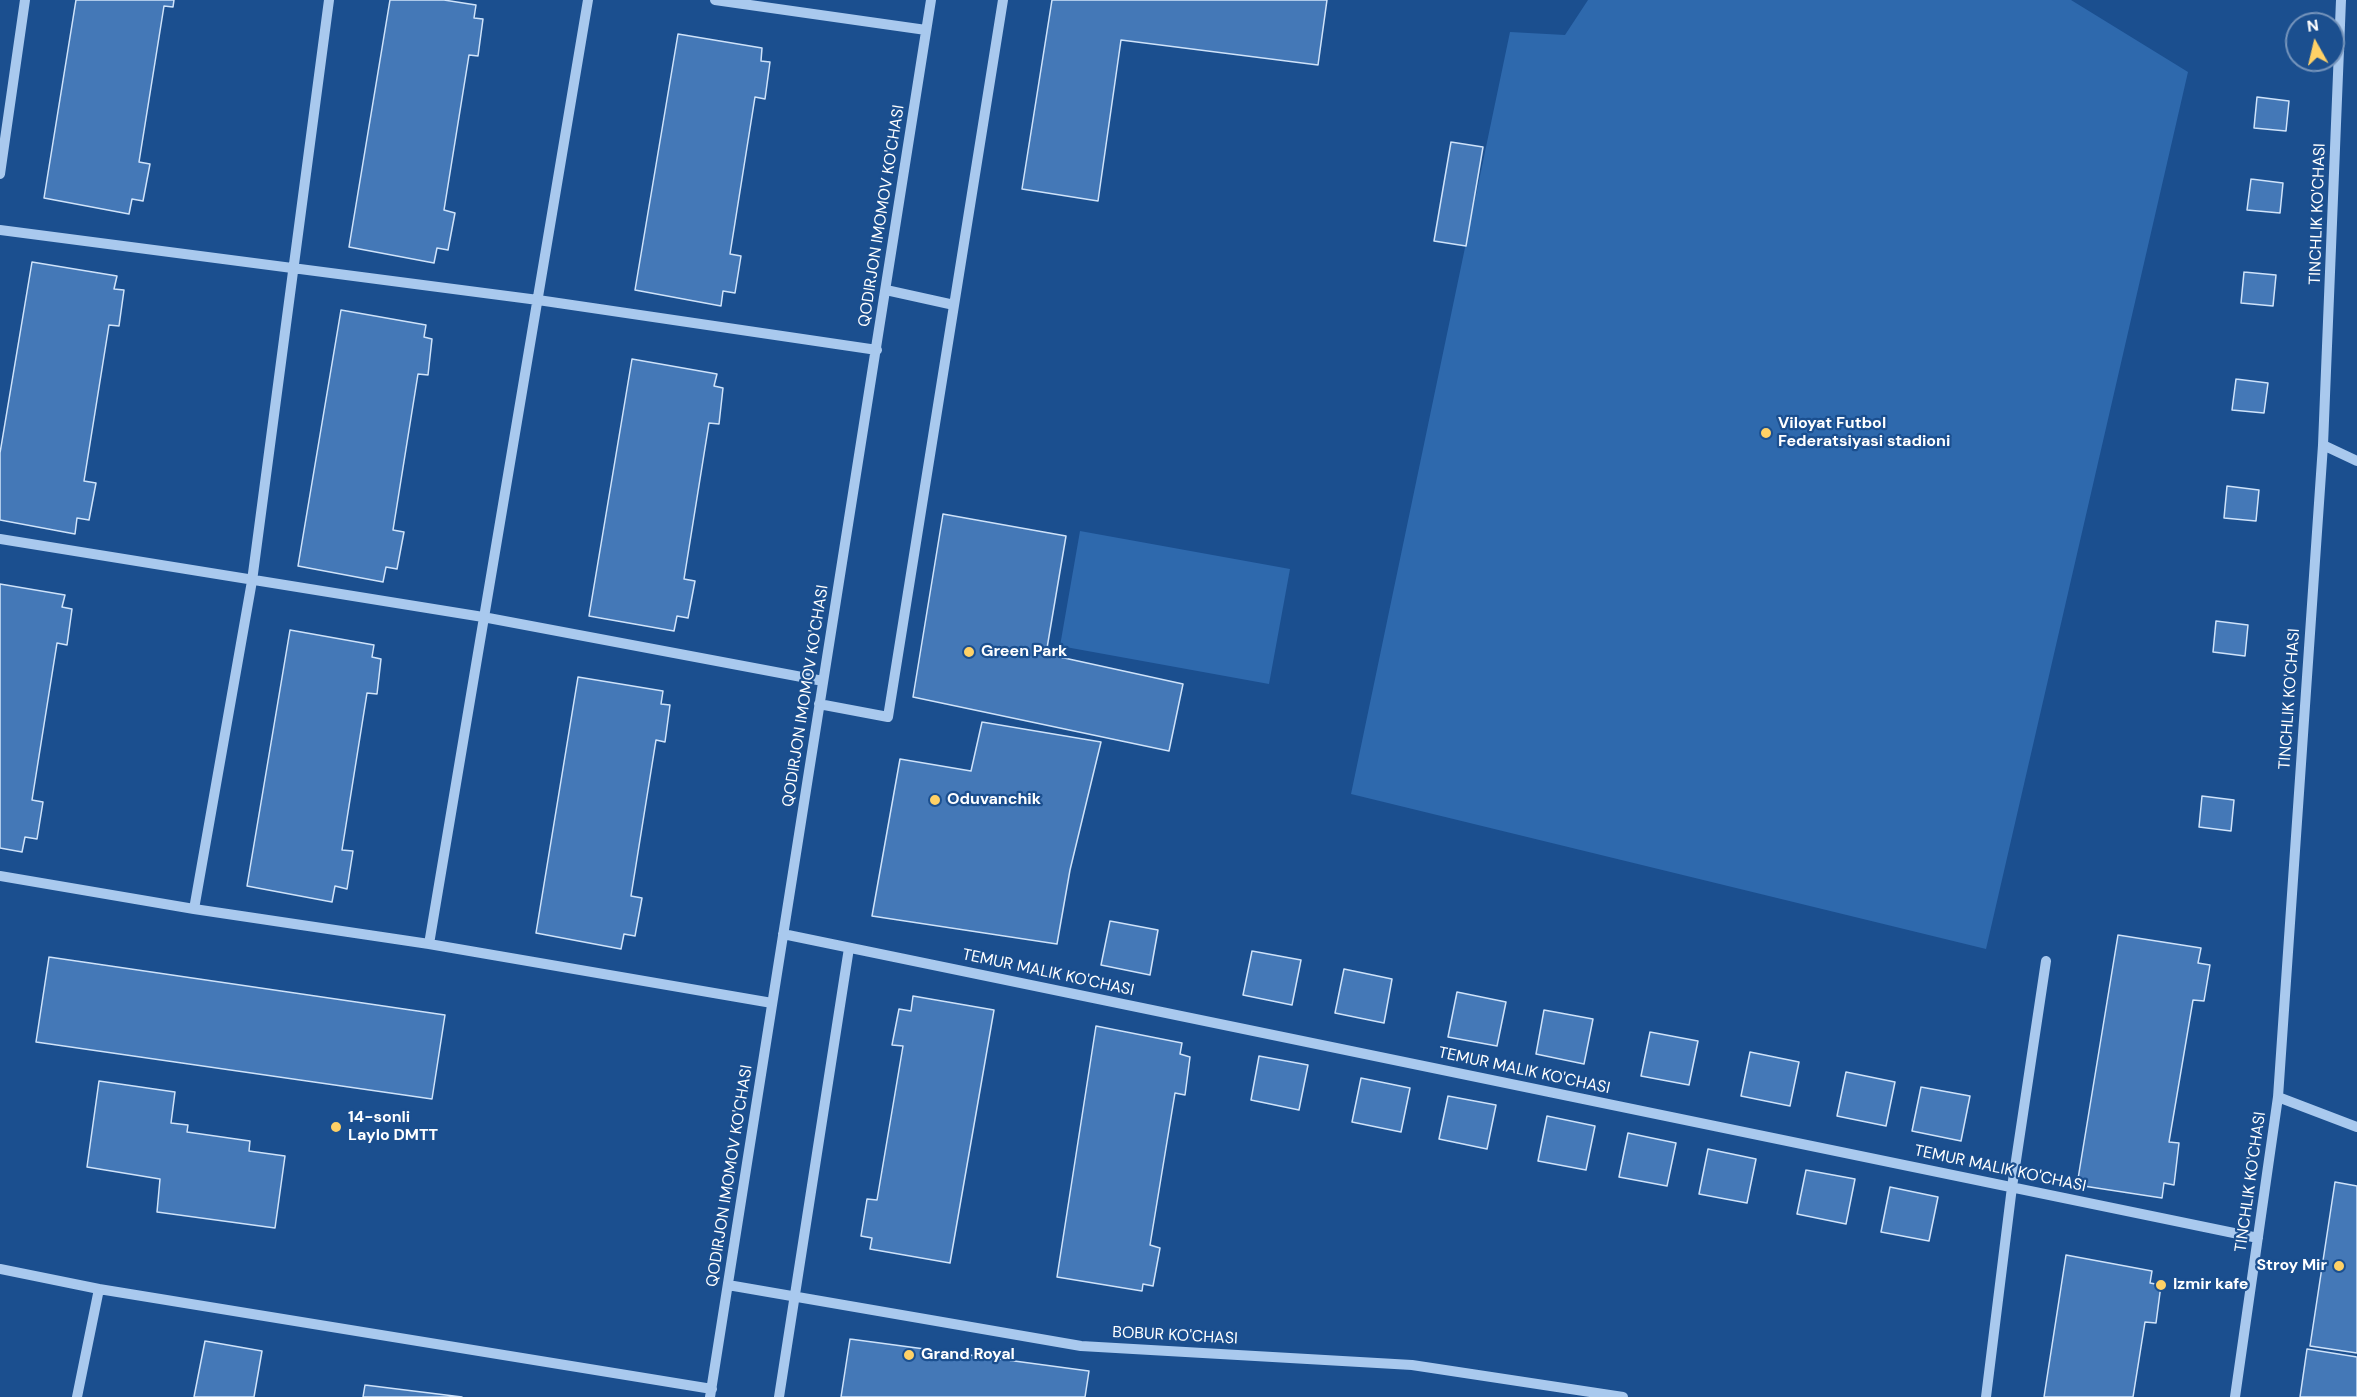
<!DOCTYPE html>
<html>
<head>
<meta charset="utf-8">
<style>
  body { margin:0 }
  #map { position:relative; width:2357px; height:1397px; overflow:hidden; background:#1b4f8f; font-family:"DM Sans",sans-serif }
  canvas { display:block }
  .north { position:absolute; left:2285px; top:12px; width:60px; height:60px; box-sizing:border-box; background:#1b4f8f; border:2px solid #7695bc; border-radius:50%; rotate:352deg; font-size:16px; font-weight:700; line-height:24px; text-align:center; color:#fff }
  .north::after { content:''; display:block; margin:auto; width:21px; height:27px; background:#ffd166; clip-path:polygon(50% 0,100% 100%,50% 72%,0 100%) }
</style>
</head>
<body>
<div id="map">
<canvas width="2357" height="1397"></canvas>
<div class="north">N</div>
</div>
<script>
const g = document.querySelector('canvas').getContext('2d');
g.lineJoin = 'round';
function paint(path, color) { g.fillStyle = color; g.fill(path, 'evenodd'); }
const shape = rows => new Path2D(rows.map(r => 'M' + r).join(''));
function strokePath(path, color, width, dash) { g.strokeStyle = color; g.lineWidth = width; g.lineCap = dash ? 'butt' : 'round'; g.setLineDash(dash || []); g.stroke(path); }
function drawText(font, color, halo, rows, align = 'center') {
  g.font = font + ' "DM Sans",sans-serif'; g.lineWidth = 4.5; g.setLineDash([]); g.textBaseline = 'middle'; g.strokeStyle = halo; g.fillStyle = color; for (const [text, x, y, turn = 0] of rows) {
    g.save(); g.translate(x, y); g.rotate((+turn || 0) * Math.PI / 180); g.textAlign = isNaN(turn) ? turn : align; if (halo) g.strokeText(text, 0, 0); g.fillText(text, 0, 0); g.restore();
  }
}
const green = shape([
  [1588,0,2071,0,2188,72,1986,949,1351,794,1510,32,1565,35],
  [1080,531,1290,569,1269,684,1060,646]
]);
const building = shape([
  [76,0,174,0,173,7,164,6,139,162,150,164,143,201,132,199,129,214,44,198,76,0],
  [390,0,444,0,476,5,474,18,483,19,478,56,469,55,444,210,455,213,448,250,437,248,434,263,349,247,390,0],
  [1052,0,1327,0,1318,65,1121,40,1098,201,1022,189,1052,0],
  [678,34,762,48,761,61,770,62,765,99,755,97,730,254,741,256,735,293,723,291,721,306,635,290,678,34],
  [2257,97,2289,101,2286,131,2254,128,2257,97],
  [1451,142,1483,147,1466,246,1434,241,1451,142],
  [2251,179,2283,183,2280,213,2247,210,2251,179],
  [32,262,117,276,114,289,124,290,119,326,109,325,84,481,96,483,89,520,77,518,75,534,0,520,0,453,32,262],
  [2244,272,2276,275,2273,306,2241,303,2244,272],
  [341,310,426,325,424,337,432,339,428,375,418,374,393,530,404,532,397,569,386,567,383,582,298,566,341,310],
  [632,359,717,374,714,386,723,388,719,424,709,423,684,579,695,581,688,618,677,616,674,631,589,616,632,359],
  [2236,379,2268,383,2264,413,2232,410,2236,379],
  [2227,486,2259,490,2256,521,2224,518,2227,486],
  [943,514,1066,536,1046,654,1183,684,1169,751,913,697,943,514],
  [0,584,65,595,62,607,72,609,67,645,57,643,32,800,43,802,37,839,25,837,22,852,0,848,0,584],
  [2216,621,2248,625,2245,656,2213,652,2216,621],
  [290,630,374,645,372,657,381,659,377,694,367,693,342,850,353,851,347,889,335,886,332,902,247,886,290,630],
  [578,677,663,691,661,704,670,705,665,742,656,740,631,896,642,898,635,936,624,934,621,949,536,933,578,677],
  [982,722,1101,742,1070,870,1057,944,872,916,900,759,971,771,982,722],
  [2202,796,2234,800,2231,831,2199,827,2202,796],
  [1110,921,1158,930,1150,975,1101,965,1110,921],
  [2118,935,2201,948,2198,963,2210,965,2204,1001,2193,1000,2169,1142,2179,1143,2174,1185,2164,1183,2162,1198,2077,1185,2118,935],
  [1252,951,1301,960,1292,1005,1243,995,1252,951],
  [49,957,445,1015,432,1099,36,1042,49,957],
  [1344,969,1392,979,1384,1023,1335,1013,1344,969],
  [1457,992,1506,1002,1497,1046,1448,1037,1457,992],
  [913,996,994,1010,950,1263,870,1249,872,1238,861,1236,867,1199,877,1200,903,1046,892,1045,899,1009,911,1011,913,996],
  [1544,1010,1593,1019,1584,1064,1536,1054,1544,1010],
  [1096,1026,1182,1043,1180,1054,1190,1057,1185,1095,1175,1093,1150,1245,1160,1248,1153,1286,1143,1284,1142,1291,1057,1277,1096,1026],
  [1650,1032,1698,1041,1689,1085,1641,1076,1650,1032],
  [1750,1052,1799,1062,1790,1106,1741,1096,1750,1052],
  [1259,1056,1308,1065,1299,1110,1251,1100,1259,1056],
  [1846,1072,1895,1082,1886,1126,1837,1116,1846,1072],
  [1361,1078,1410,1088,1401,1132,1352,1122,1361,1078],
  [99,1081,175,1092,171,1123,188,1125,187,1132,250,1141,249,1151,285,1156,275,1228,157,1212,160,1179,87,1167,99,1081],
  [1921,1087,1970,1096,1961,1141,1912,1131,1921,1087],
  [1448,1096,1496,1105,1487,1149,1439,1139,1448,1096],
  [1547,1116,1595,1126,1586,1170,1538,1161,1547,1116],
  [1628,1133,1676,1143,1667,1186,1619,1177,1628,1133],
  [1708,1149,1756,1159,1747,1203,1699,1194,1708,1149],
  [1806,1170,1855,1179,1846,1224,1797,1214,1806,1170],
  [2335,1182,2357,1186,2357,1353,2310,1346,2335,1182],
  [1890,1187,1938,1197,1929,1241,1881,1232,1890,1187],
  [2066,1255,2152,1271,2150,1283,2161,1285,2156,1323,2145,1322,2133,1397,2044,1397,2066,1255],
  [850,1339,1089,1371,1085,1397,841,1397,850,1339],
  [205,1341,262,1351,254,1397,194,1397,205,1341],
  [2307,1349,2357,1357,2357,1397,2300,1397,2307,1349],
  [365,1385,462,1397,363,1397,365,1385]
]);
const minor = shape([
  [715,0,926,30],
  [0,174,25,0],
  [0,230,538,300,877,350],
  [886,290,954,305],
  [2323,445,2357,461],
  [0,539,483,617,823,681],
  [819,704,888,717,1003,0],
  [0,876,194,909,429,944,772,1003],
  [194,909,252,581,329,0],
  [783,934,2258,1238],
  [429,944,588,0],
  [2278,1097,2357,1127],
  [0,1269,99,1289,712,1389],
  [728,1285,1081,1346,1412,1365,1623,1397],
  [77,1397,99,1289],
  [710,1397,931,0],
  [779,1397,849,948],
  [1986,1397,2012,1187,2046,961],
  [2235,1397,2278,1097,2323,445,2341,0]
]);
const markers = [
  [1766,433,6,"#ffd166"],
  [969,652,6,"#ffd166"],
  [935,800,6,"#ffd166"],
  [336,1127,6,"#ffd166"],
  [2339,1266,6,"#ffd166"],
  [2161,1285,6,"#ffd166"],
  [909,1355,6,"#ffd166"]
];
const streetNames = [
  ["TINCHLIK KO'CHASI",2318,214,-88],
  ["QODIRJON IMOMOV KO'CHASI",882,216,-81],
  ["QODIRJON IMOMOV KO'CHASI",806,696,-81],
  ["TINCHLIK KO'CHASI",2290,699,-86],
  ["TEMUR MALIK KO'CHASI",1048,973,12],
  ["TEMUR MALIK KO'CHASI",1524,1071,12],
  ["TEMUR MALIK KO'CHASI",2000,1169,12],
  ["QODIRJON IMOMOV KO'CHASI",730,1176,-81],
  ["TINCHLIK KO'CHASI",2251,1182,-82],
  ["BOBUR KO'CHASI",1175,1336,3]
];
const poiNames = [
  ["Viloyat Futbol",1778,424],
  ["Federatsiyasi stadioni",1778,442],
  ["Green Park",981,652],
  ["Oduvanchik",947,800],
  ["14-sonli",348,1118],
  ["Laylo DMTT",348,1136],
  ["Stroy Mir",2327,1266,"right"],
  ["Izmir kafe",2173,1285],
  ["Grand Royal",921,1355]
];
paint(green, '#2e69ad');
paint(building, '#4478b7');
strokePath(building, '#cfe3fa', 1.5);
strokePath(minor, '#a9c9ee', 10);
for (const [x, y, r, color] of markers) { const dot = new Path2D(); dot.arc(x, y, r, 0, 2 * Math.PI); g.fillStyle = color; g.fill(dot); strokePath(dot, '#1b4f8f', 2); }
drawText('16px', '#fff', '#1b4f8f', streetNames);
drawText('bold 16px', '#fff', '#1b4f8f', poiNames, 'left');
</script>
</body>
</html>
